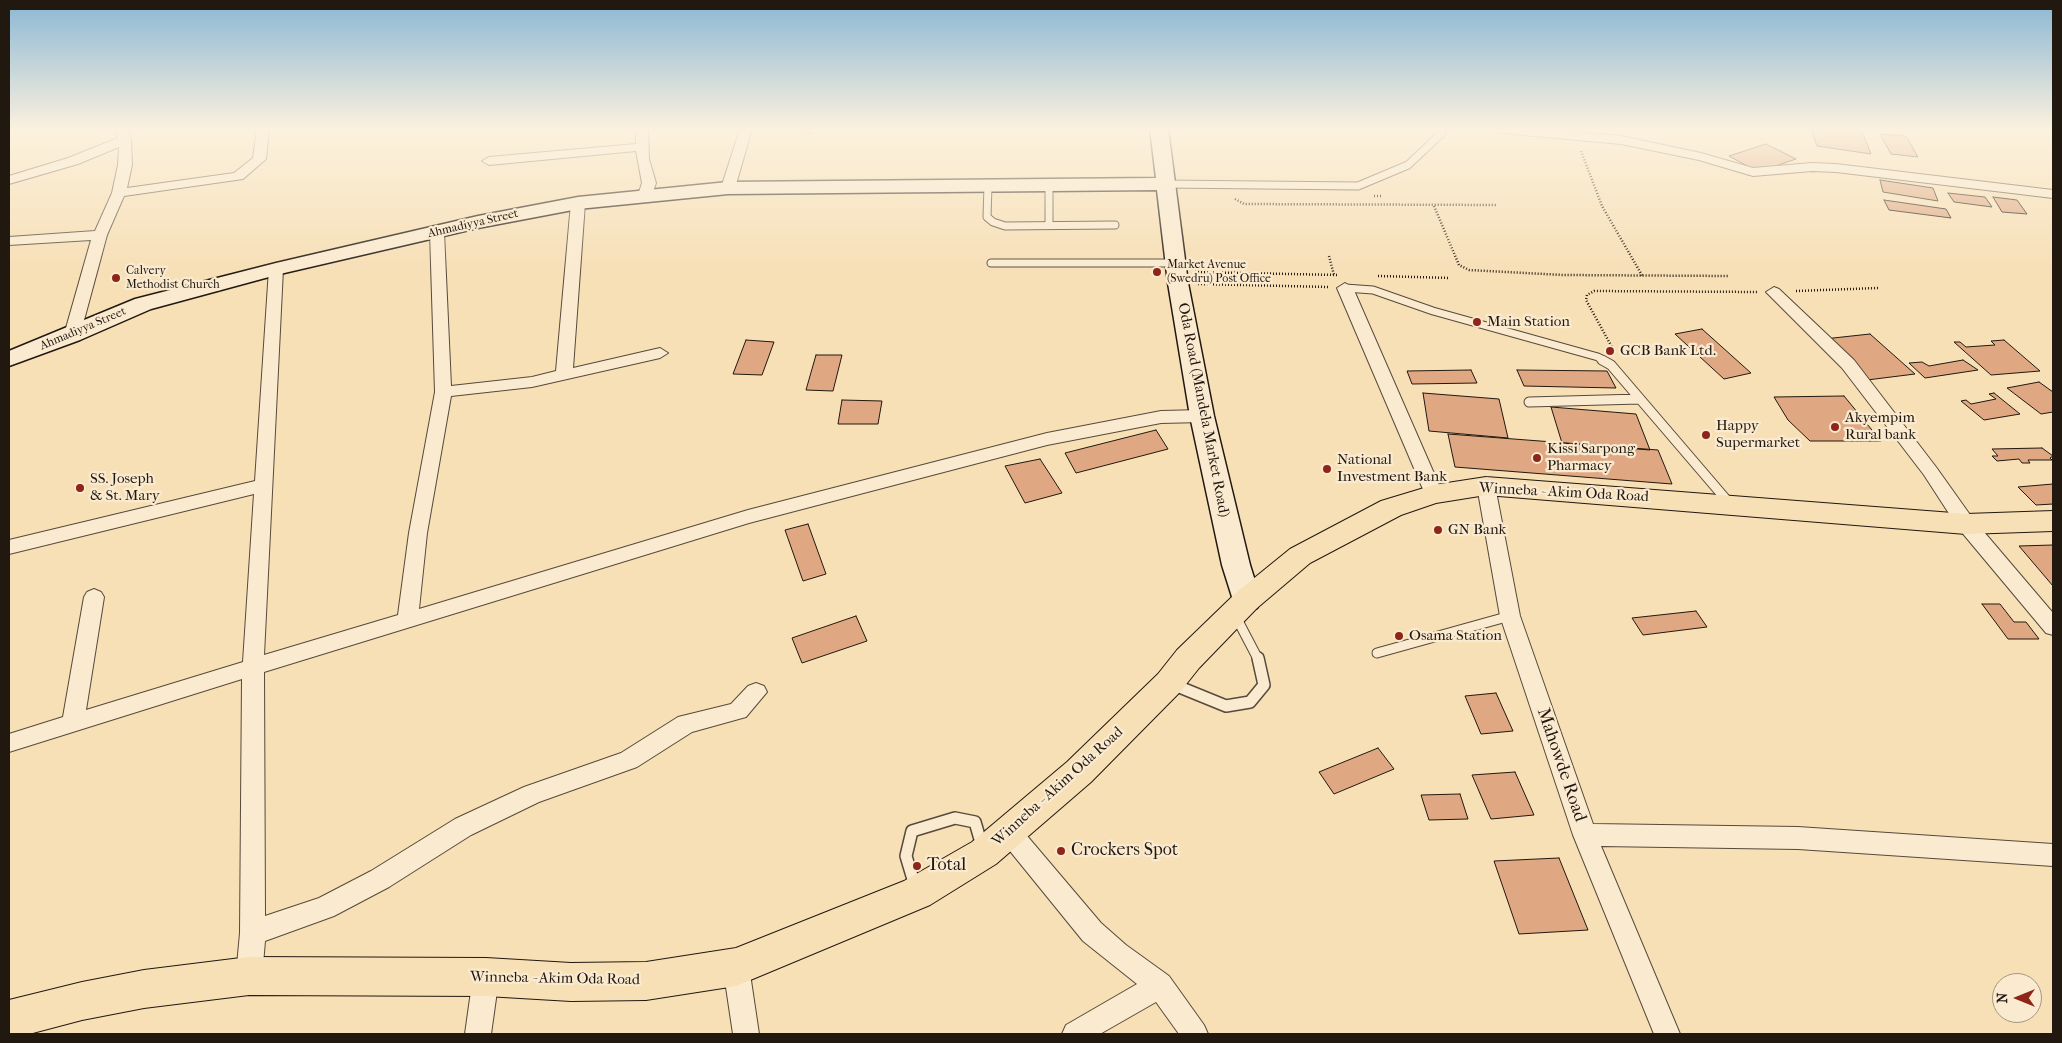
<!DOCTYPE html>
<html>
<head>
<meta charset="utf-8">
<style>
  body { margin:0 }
  #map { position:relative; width:2062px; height:1043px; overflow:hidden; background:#f7dfb6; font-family:"IM FELL French Canon",serif }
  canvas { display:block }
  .frame { position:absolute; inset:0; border:10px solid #211810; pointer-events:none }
  .north { position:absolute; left:1992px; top:973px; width:50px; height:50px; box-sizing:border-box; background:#faead0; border:1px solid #a39683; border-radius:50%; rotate:270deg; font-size:14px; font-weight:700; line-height:20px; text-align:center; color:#211810 }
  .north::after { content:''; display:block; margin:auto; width:18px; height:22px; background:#8f2418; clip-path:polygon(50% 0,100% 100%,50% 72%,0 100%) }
</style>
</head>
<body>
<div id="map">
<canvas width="2062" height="1043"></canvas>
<div class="frame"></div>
<div class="north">N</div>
</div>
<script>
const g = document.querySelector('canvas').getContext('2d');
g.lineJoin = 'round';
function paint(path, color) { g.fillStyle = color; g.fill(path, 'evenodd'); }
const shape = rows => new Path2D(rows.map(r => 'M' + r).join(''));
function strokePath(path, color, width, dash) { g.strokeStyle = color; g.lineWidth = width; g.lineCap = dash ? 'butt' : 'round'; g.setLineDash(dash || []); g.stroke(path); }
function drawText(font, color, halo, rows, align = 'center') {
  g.font = font + ' "IM FELL French Canon",serif'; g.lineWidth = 4.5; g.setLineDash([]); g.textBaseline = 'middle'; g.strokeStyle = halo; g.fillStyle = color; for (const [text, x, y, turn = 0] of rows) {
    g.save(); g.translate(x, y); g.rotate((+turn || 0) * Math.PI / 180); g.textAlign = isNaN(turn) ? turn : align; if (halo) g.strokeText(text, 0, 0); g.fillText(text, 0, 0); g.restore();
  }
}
const building = shape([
  [1811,129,1862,131,1871,154,1817,146,1811,129],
  [1880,134,1906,136,1918,157,1891,154,1880,134],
  [1766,144,1796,159,1758,172,1729,156,1766,144],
  [1880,180,1933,188,1938,201,1883,192,1880,180],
  [1948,193,1985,197,1992,207,1954,202,1948,193],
  [1993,197,2017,200,2027,214,2002,212,1993,197],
  [1884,200,1946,209,1951,218,1889,210,1884,200],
  [1702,329,1751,373,1724,379,1675,334,1702,329],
  [1870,334,1915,374,1867,380,1824,339,1870,334],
  [746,340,774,342,762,375,733,374,746,340],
  [2004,340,2040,371,1991,375,1954,342,1960,342,1966,347,1995,345,1991,341,2004,340],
  [816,355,842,355,833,391,806,390,816,355],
  [1963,360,1978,370,1925,378,1909,363,1922,362,1929,366,1963,360],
  [1471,370,1477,383,1412,384,1407,371,1471,370],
  [1517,370,1607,371,1616,388,1524,386,1517,370],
  [2039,382,2053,392,2053,412,2041,414,2007,388,2039,382],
  [1423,393,1499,399,1508,438,1429,431,1423,393],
  [1994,393,2020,414,1984,420,1961,401,1966,400,1971,404,1996,399,1989,394,1994,393],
  [1844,396,1881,441,1810,441,1788,420,1774,397,1844,396],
  [842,400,882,401,878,424,838,424,842,400],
  [1551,407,1636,414,1650,450,1562,443,1551,407],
  [1156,430,1168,449,1076,473,1065,453,1156,430],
  [1448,434,1658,450,1672,484,1455,467,1448,434],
  [2042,448,2053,456,2050,458,2052,460,2028,460,2030,463,2022,463,2019,459,1997,461,1992,456,1998,456,1992,449,2042,448],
  [1040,459,1062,493,1025,503,1005,466,1040,459],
  [2053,484,2053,504,2036,505,2018,487,2053,484],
  [808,524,826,574,803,581,785,530,808,524],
  [2053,545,2053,586,2019,546,2053,545],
  [1982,604,2000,604,2014,622,2026,622,2039,639,2008,639,1982,604],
  [1696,611,1707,627,1643,635,1632,618,1696,611],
  [856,616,867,641,802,663,792,638,856,616],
  [1496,693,1513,731,1481,734,1465,696,1496,693],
  [1378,748,1394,769,1334,794,1319,772,1378,748],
  [1515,772,1534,815,1491,819,1472,775,1515,772],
  [1460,794,1468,819,1429,820,1421,795,1460,794],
  [1559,858,1588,930,1519,934,1494,861,1559,858]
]);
const path = shape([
  [1581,151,1602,206,1643,277],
  [1374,196,1381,196],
  [1235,199,1244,204,1496,205],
  [1434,206,1459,265,1469,270,1563,275,1729,276],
  [1329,256,1334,275],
  [1195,272,1337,275],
  [1378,276,1450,278],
  [1198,284,1329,287],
  [1796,291,1878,288],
  [1613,349,1586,300,1587,295,1594,291,1757,292]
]);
const laneFar2 = shape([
  [1165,184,1358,186,1408,165,1442,133,1443,129],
  [988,185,987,217,993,222,1005,226,1115,225],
  [1049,185,1049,224],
  [991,263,1176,263],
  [1345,288,1373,290,1433,311,1598,357,1604,361]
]);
const laneFar1 = shape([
  [1602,360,1611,365,1730,504],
  [1529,402,1640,399],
  [1235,615,1258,659],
  [1377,653,1510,616]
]);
const lane = shape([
  [1172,684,1226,706,1250,702,1264,685,1258,658],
  [915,886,906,856,912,831,955,818,975,822,982,846]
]);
const street = shape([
  [116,129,128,129,131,140,132,165,127,188,234,173,253,158,257,129,269,129,266,159,243,179,124,196,107,235,80,335,72,340,64,335,91,240,9,245,9,237,95,231,112,193,118,165,119,147,78,164,9,184,9,176,68,158,118,138,116,129],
  [636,129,648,129,649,159,656,183,652,195,645,199,638,195,642,183,636,151,489,165,482,161,489,157,636,144,636,129],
  [740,129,752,129,735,188,728,192,721,188,740,129],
  [802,129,814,129,814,130,808,134,802,129],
  [1495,129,1546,129,1621,136,1701,153,1753,168,1812,163,1836,164,2053,190,2053,198,1836,172,1812,171,1753,176,1699,160,1621,144,1501,133,1495,129],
  [578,199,585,203,573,368,660,348,668,353,660,358,532,387,451,396,427,533,419,609,748,510,1047,433,1161,411,1202,410,1208,412,1211,416,1208,420,1202,422,1161,423,1047,445,749,523,264,672,265,916,319,898,371,871,455,819,524,787,621,753,678,717,731,704,748,686,756,683,764,686,767,692,746,717,692,732,637,767,539,802,471,835,389,887,334,916,265,941,262,976,258,985,249,989,240,985,236,976,240,933,242,679,9,752,9,734,63,717,84,597,87,592,94,589,101,592,104,597,86,710,243,662,254,494,9,554,9,540,255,481,269,269,276,265,283,269,264,655,398,615,409,533,435,392,430,232,437,228,444,232,451,386,532,377,556,371,571,203,578,199],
  [1345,283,1353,288,1443,494,1440,499,1434,500,1428,499,1425,494,1337,288,1345,283],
  [1774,287,1779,289,1854,360,1936,467,1973,519,2053,613,2053,635,2046,633,1959,529,1924,475,1842,368,1766,292,1774,287],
  [1486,480,1492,482,1495,486,1520,616,1593,824,1798,827,2053,844,2053,866,1798,849,1601,846,1680,1034,1654,1034,1573,835,1500,616,1477,486,1480,482,1486,480],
  [1009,821,1017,824,1101,923,1126,945,1169,976,1204,1025,1208,1034,1179,1034,1156,1002,1100,1034,1062,1034,1066,1025,1137,984,1083,941,1001,840,997,832,1001,824,1009,821],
  [736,954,745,958,749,967,759,1034,733,1034,723,967,727,958,736,954],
  [486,964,495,968,499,977,491,1034,465,1034,473,977,477,968,486,964]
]);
const secondary = shape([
  [1150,129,1168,129,1188,283,1214,416,1250,565,1261,600,1257,608,1247,611,1237,608,1233,600,1222,565,1190,416,1168,283,1157,190,728,194,578,209,478,228,280,274,151,309,80,340,9,366,9,351,135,299,276,263,478,216,578,197,728,182,1156,178,1150,129]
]);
const primary = shape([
  [1486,477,1966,514,2053,511,2053,531,1966,534,1486,495,1436,503,1401,515,1310,563,1257,608,1199,668,1180,692,1091,782,996,864,930,905,736,986,646,1000,571,1001,486,996,249,995,144,1008,82,1020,29,1034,9,1034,9,1000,82,982,144,970,249,957,486,958,571,963,646,962,736,948,904,881,972,842,1067,762,1158,674,1177,650,1237,592,1290,549,1381,501,1434,485,1486,477]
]);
const markers = [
  [1157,272,5,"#8f2418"],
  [116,278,5,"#8f2418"],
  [1477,322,5,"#8f2418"],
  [1610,351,5,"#8f2418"],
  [1835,427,5,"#8f2418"],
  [1706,435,5,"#8f2418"],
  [1537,458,5,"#8f2418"],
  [1327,469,5,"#8f2418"],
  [80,488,5,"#8f2418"],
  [1438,530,5,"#8f2418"],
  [1399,636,5,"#8f2418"],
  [1061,851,5,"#8f2418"],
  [917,866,5,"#8f2418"]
];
const farStreetnames = [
  ["Ahmadiyya Street",473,224,-13],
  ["Ahmadiyya Street",83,329,-23]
];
const farPoinames = [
  ["Market Avenue",1167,265],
  ["(Swedru) Post Office",1167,279],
  ["Calvery",126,271],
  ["Methodist Church",126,285]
];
const poiNames = [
  ["Main Station",1487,322],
  ["GCB Bank Ltd.",1620,351],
  ["Akyempim",1845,418],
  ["Rural bank",1845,435],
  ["Happy",1716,426],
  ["Supermarket",1716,443],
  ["Kissi Sarpong",1547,449],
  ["Pharmacy",1547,466],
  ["National",1337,460],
  ["Investment Bank",1337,477],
  ["SS. Joseph",90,479],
  ["& St. Mary",90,496],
  ["GN Bank",1448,530],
  ["Osama Station",1409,636]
];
const streetNames = [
  ["Oda Road (Mandela Market Road)",1203,410,79],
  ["Winneba - Akim Oda Road",1564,493,3],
  ["Winneba - Akim Oda Road",1058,787,-42],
  ["Winneba - Akim Oda Road",555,979,1]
];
const nearStreetnames = [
  ["Mahowde Road",1561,765,71]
];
const nearPoinames = [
  ["Crockers Spot",1071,851],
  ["Total",927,866]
];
paint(building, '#dfa883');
strokePath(building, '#211810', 1);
strokePath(laneFar2, '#564a3a', 9);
strokePath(laneFar1, '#564a3a', 11);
strokePath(lane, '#564a3a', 14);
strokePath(street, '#564a3a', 2);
strokePath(secondary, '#211810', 3);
strokePath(primary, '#211810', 2);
strokePath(path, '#211810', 2.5, [1, 2]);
strokePath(laneFar2, '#faead0', 7);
strokePath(laneFar1, '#faead0', 9);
strokePath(lane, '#faead0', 11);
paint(street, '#faead0');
paint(secondary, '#faead0');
paint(primary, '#f7dfb6');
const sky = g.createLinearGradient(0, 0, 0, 275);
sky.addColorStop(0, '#8bb7d4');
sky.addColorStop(0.47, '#fbf1de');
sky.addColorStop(1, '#fbf1de00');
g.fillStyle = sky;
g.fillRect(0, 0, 2062, 275);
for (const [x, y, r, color] of markers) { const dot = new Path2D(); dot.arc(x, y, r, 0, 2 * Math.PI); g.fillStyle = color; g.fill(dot); strokePath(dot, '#faead0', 2); }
drawText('12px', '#211810', '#faead0', farStreetnames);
drawText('12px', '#211810', '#faead0', farPoinames, 'left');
drawText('15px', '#211810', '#faead0', poiNames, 'left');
drawText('15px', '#211810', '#faead0', streetNames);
drawText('18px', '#211810', '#faead0', nearStreetnames);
drawText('18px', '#211810', '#faead0', nearPoinames, 'left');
</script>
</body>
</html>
